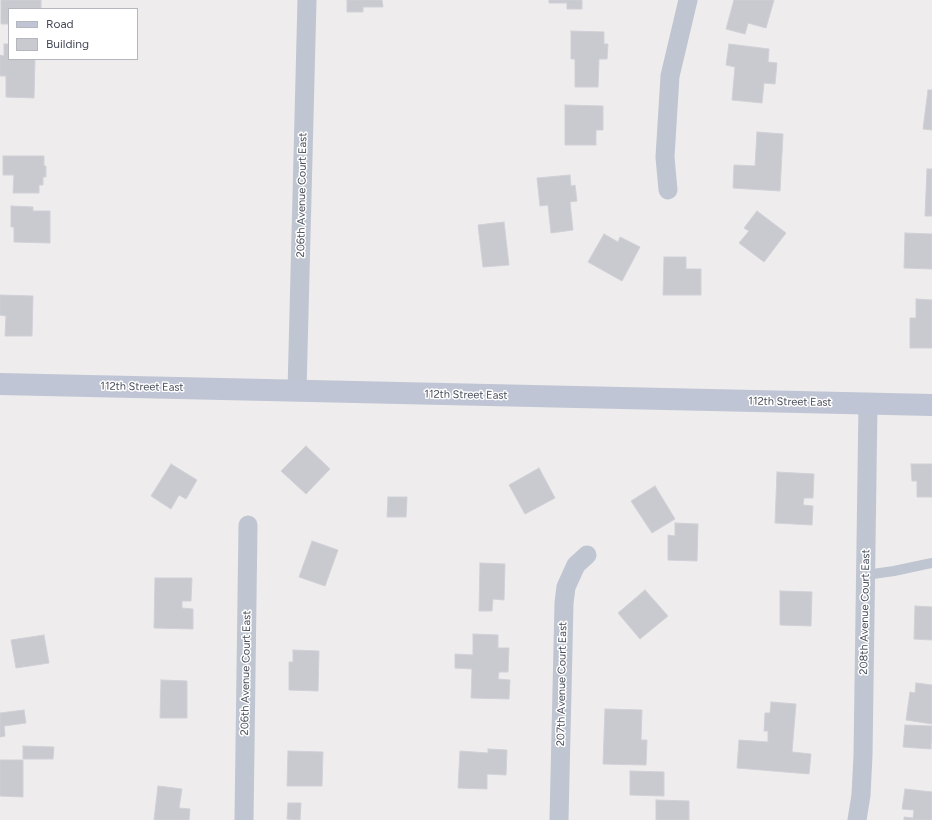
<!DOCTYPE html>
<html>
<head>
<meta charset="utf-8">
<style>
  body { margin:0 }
  #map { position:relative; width:932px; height:820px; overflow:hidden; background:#eeecec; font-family:Figtree,sans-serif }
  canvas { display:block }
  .legend { position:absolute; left:8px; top:8px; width:130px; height:52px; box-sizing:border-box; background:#fff; border:1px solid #b5b7bc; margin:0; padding:5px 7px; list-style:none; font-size:12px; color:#454b58 }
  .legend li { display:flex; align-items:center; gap:8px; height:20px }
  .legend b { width:20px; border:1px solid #b5b7bc }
</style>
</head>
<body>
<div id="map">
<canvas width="932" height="820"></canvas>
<ul class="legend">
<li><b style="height:5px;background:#bfc5d4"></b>Road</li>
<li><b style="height:11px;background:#c9cad0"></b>Building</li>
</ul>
</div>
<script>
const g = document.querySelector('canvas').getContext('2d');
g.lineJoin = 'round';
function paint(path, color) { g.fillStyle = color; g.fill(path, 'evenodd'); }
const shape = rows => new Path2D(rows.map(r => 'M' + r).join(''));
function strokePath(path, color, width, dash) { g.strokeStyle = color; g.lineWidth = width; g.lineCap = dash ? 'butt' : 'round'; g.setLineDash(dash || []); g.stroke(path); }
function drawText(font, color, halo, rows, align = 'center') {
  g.font = font + ' Figtree,sans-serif'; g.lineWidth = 3; g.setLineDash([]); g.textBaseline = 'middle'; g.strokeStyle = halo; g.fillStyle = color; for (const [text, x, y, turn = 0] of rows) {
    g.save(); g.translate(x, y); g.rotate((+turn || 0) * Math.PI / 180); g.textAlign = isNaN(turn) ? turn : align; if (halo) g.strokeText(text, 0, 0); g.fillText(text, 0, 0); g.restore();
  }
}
const building = shape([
  [1,0,41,0,41,9,9,9,9,24,1,24,1,0],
  [347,0,382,0,383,7,363,7,363,12,347,12,347,0],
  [549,0,582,0,582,9,567,9,567,3,549,3,549,0],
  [734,0,774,0,766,28,748,23,745,34,726,29,734,0],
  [571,31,604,32,604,44,608,44,607,59,599,59,598,87,575,87,575,59,571,59,571,31],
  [4,44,9,44,9,59,35,59,34,98,6,97,6,76,0,76,0,55,4,56,4,44],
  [729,44,769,49,768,62,777,63,775,84,764,83,762,103,732,100,735,67,726,65,729,44],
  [928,90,932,90,932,130,923,129,928,90],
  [565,105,603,106,603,130,596,130,596,145,565,145,565,105],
  [757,132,783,134,780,191,733,188,734,165,755,166,757,132],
  [3,156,44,156,44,166,46,166,46,177,43,177,43,185,39,185,39,193,13,193,14,175,3,175,3,156],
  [927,169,932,169,932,216,925,216,927,169],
  [570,175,571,186,575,185,577,201,570,202,573,230,551,233,548,205,540,206,537,178,570,175],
  [11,206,33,207,33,211,50,211,50,243,14,242,14,227,11,227,11,206],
  [757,211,786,233,764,262,739,243,749,231,744,228,757,211],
  [504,222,509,265,483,267,478,225,504,222],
  [905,233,932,234,932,269,904,268,905,233],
  [604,234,618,242,620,237,640,247,622,281,588,262,604,234],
  [664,257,686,257,686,269,701,269,701,295,663,295,664,257],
  [0,295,33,296,32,336,5,336,6,316,0,315,0,295],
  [916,299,932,300,932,348,910,348,910,318,916,318,916,299],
  [306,446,330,469,306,494,281,471,306,446],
  [171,464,197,480,186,499,179,495,171,509,151,496,171,464],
  [911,464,932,464,932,497,917,497,917,481,912,481,911,464],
  [539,468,555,498,525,514,509,485,539,468],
  [777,472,814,474,813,498,804,498,803,505,813,506,812,525,775,523,777,472],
  [655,486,675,519,652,533,631,501,655,486],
  [388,497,407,497,406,517,387,517,388,497],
  [675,523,698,524,697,561,668,560,668,535,675,536,675,523],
  [312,541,338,550,325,586,299,577,312,541],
  [480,563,505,564,504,600,493,599,492,611,479,611,480,563],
  [155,578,192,578,191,601,182,601,182,608,193,609,193,629,154,628,155,578],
  [645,590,668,616,640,639,618,613,645,590],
  [780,591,812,592,811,626,780,625,780,591],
  [915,606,932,607,932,640,914,639,915,606],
  [473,634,498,635,498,648,509,648,508,672,499,672,498,679,510,680,509,699,471,698,472,669,455,668,455,654,473,655,473,634],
  [44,635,49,663,16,668,11,640,44,635],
  [293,650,319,651,318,691,289,690,289,662,293,662,293,650],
  [161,680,187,681,187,718,160,718,161,680],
  [916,683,932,685,932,724,906,720,910,692,915,693,916,683],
  [771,702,796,704,792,752,811,754,809,774,737,768,739,740,768,742,768,731,764,731,765,713,770,713,771,702],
  [605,709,642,710,641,740,647,740,646,765,603,764,605,709],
  [24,710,26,723,4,726,5,736,0,737,0,713,24,710],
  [905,725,932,726,931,749,903,747,905,725],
  [23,746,54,747,53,759,23,759,23,746],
  [488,749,507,750,506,775,487,774,487,789,458,788,460,751,488,753,488,749],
  [288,751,323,752,322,786,287,786,288,751],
  [0,760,23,760,23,797,0,796,0,760],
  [630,771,664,772,664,796,630,795,630,771],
  [158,786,182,789,179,808,190,809,189,820,154,820,158,786],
  [905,789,932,792,932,820,904,820,904,817,913,818,914,810,902,809,905,789],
  [656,800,689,801,689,820,656,820,656,800],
  [288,803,301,803,300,820,287,819,288,803]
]);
const lane = shape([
  [866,575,894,571,932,563]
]);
const street = shape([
  [668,190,665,157,670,76,688,0],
  [297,391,307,0],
  [244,820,248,525],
  [559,820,564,603,566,587,576,565,587,555],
  [857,820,861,795,863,755,868,404]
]);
const secondary = shape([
  [0,384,932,405]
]);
const streetNames = [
  ["206th Avenue Court East",302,195,-89],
  ["112th Street East",142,387,1],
  ["112th Street East",466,395,1],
  ["112th Street East",790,402,1],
  ["208th Avenue Court East",865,612,-89],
  ["206th Avenue Court East",246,673,-89],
  ["207th Avenue Court East",562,684,-89]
];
paint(building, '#c9cad0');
strokePath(building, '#d0d0d7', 1);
strokePath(lane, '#bfc5d1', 10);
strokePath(street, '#bfc5d1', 19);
strokePath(secondary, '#bfc5d4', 22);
drawText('11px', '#454b58', '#fff', streetNames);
</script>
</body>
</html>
